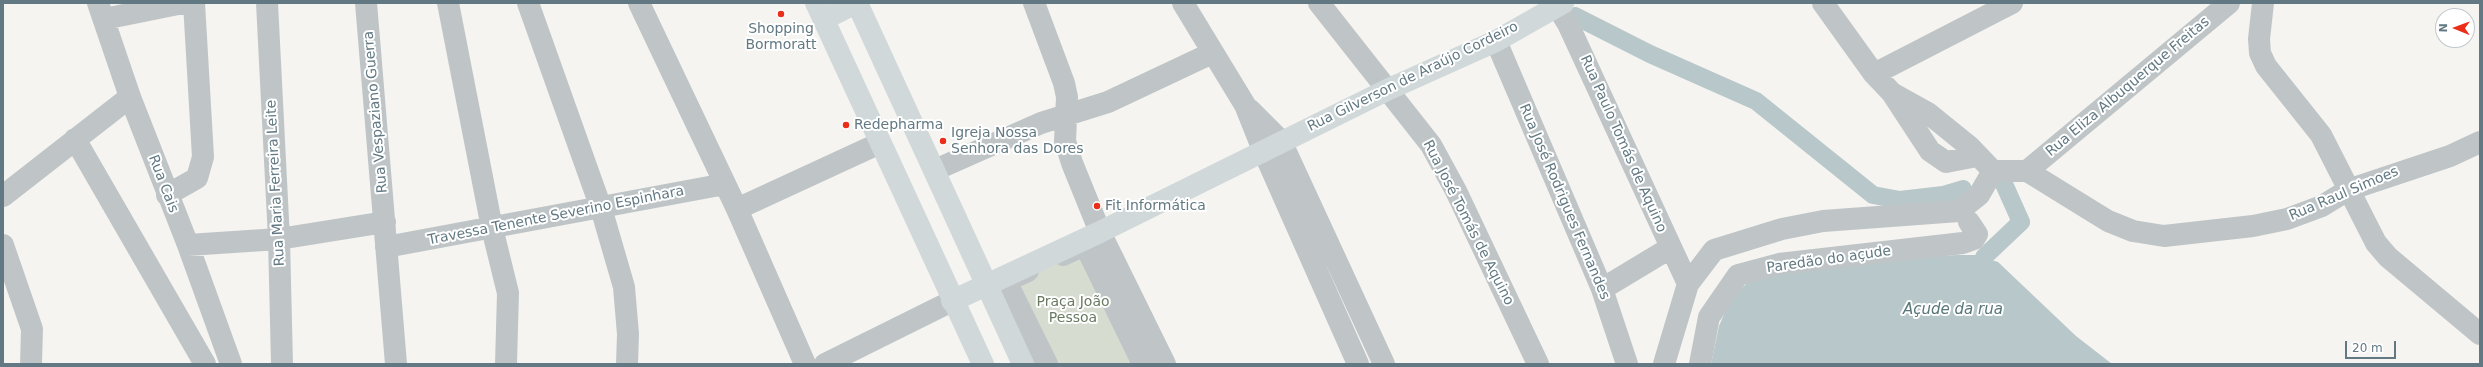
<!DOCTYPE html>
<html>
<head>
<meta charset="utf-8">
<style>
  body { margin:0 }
  #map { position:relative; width:2483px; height:367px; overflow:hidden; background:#f5f4f0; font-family:"DejaVu Sans",sans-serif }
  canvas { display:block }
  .frame { position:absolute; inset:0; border:4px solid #627983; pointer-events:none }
  .north { position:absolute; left:2435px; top:8px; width:40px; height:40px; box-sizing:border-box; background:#fff; border:1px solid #c0c9cd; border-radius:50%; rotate:271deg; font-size:11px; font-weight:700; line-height:16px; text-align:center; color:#627983 }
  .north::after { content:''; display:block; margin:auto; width:14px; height:18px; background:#eb2e1a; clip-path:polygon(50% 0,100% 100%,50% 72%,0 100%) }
  .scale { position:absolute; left:2345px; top:341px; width:51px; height:18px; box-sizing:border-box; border:2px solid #627983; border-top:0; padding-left:5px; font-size:12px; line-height:14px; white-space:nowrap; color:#627983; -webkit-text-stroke:3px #fff; paint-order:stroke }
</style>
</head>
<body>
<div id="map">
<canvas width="2483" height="367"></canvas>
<div class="frame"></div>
<div class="north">N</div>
<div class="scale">20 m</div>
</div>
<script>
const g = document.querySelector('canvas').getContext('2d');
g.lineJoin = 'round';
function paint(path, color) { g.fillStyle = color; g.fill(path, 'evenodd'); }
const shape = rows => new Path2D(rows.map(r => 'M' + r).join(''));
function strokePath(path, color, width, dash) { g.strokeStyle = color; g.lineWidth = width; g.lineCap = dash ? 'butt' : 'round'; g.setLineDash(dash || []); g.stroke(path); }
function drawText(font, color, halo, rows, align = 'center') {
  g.font = font + ' "DejaVu Sans",sans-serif'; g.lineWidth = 4; g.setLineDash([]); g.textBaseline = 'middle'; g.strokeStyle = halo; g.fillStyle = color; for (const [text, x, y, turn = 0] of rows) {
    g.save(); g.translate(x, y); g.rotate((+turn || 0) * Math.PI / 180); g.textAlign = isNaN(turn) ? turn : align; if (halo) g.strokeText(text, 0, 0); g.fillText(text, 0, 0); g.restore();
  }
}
const green = shape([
  [1098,239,1158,364,1034,364,996,286]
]);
const water = shape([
  [1957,255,1975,255,1998,262,2076,336,2112,364,1711,364,1719,326,1730,300,1751,279,1847,263]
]);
const canal = shape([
  [1575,16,1650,54,1756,101,1873,195,1900,200,1943,195,1963,189],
  [1984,257,2021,222,2004,184]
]);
const minor = shape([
  [98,3,130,97,188,245,231,364],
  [267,3,279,239,282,364],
  [366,3,396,364],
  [448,3,492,228,508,293,506,364],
  [528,3,601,208,624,287,628,334,627,364],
  [639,3,737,209,805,364],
  [1034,3,1064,83,1067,97,1065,141,1072,163,1100,232,1165,364],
  [1183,3,1245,105,1263,150,1358,364],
  [1319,3,1431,145,1456,191,1538,364],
  [1552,3,1557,6,1568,24,1688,284],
  [1823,3,1874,74,1892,93,1930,151,1946,162,1977,156],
  [2263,3,2259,39,2260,53,2266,66,2321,135,2376,243,2388,257,2480,334],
  [104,19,183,3],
  [1496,41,1602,289,1627,364],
  [1874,74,2012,3],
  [1892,93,1928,113,1970,147,1993,171,2027,171,2108,221,2133,231,2164,236,2253,226,2287,219,2322,206,2348,190,2450,156,2480,142],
  [1250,110,1281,141,1384,364],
  [75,139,205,364],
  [935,170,1041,123,1108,102,1212,53],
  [2027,171,2229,3],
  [167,195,197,178,203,157,194,3],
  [3,196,130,97],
  [737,209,880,143],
  [3,245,32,329,31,364],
  [188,245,279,239,385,222],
  [386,247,725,184],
  [1063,255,1085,245,1143,364],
  [1028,271,1006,281,1047,364],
  [1602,289,1670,248],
  [825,364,952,301],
  [1664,364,1688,284,1714,250,1782,229,1823,221,1959,211,1979,195,1993,171],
  [1700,364,1709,317,1738,275,1779,264,1963,243,1974,239,1977,234,1969,222]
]);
const major = shape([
  [816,3,983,364],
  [857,3,1023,364],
  [824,19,856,3],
  [952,301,1100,232,1389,89,1496,41,1563,3]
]);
const markers = [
  [781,14,4,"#eb2e1a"],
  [846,125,4,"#eb2e1a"],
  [943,141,4,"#eb2e1a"],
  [1097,206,4,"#eb2e1a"]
];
const poiNames = [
  ["Shopping",781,29,"center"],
  ["Bormoratt",781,45,"center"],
  ["Redepharma",854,125],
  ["Igreja Nossa",951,133],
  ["Senhora das Dores",951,149],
  ["Fit Informática",1105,206]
];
const streetNames = [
  ["Rua Gilverson de Araújo Cordeiro",1413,77,-26],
  ["Rua Eliza Albuquerque Freitas",2128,87,-40],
  ["Rua Vespaziano Guerra",376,112,-95],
  ["Rua Paulo Tomás de Aquino",1623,144,66],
  ["Rua Maria Ferreira Leite",276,183,-93],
  ["Rua Cais",163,184,69],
  ["Rua Raul Simoes",2344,194,-23],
  ["Rua José Rodrigues Fernandes",1564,202,67],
  ["Travessa Tenente Severino Espinhara",556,216,-11],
  ["Rua José Tomás de Aquino",1468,223,63],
  ["Paredão do açude",1829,260,-8]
];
const parkNames = [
  ["Praça João",1073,302],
  ["Pessoa",1073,318]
];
const waterNames = [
  ["Açude da rua",1953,310]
];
paint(green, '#d7dcd1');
paint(water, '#b8c7c9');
strokePath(canal, '#b8c7c9', 18);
strokePath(minor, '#bfc5c7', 22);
strokePath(major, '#d0d8da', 22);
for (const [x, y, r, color] of markers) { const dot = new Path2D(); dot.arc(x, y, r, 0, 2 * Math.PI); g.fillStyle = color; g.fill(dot); strokePath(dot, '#fff', 1.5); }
drawText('14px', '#627983', '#fff', poiNames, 'left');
drawText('14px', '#627983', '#fff', streetNames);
drawText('14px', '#6a7a61', '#fff', parkNames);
drawText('italic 15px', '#597679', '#fff', waterNames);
</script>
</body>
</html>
